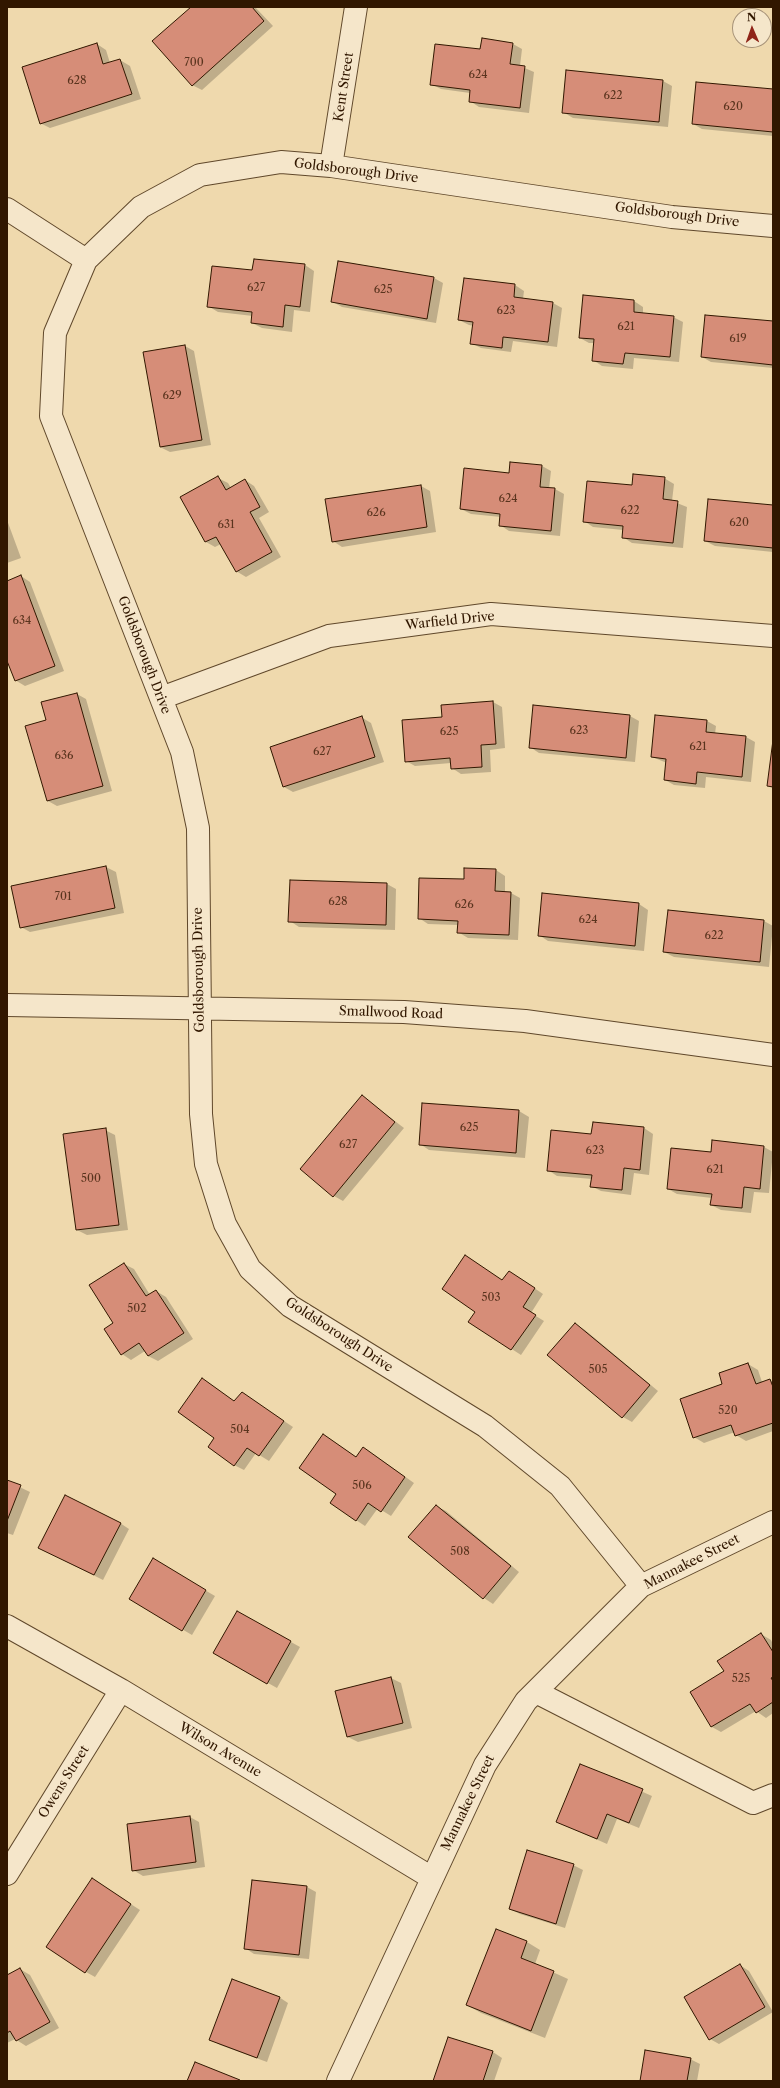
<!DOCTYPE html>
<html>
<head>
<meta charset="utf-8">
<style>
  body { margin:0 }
  #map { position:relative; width:780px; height:2088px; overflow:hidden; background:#efd9ad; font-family:"Libre Caslon Text",serif }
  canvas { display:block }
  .frame { position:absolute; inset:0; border:8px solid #311700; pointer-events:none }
  .north { position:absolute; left:732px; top:8px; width:40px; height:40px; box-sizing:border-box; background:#f5e6ca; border:1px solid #a79379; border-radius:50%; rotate:358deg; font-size:11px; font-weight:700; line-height:16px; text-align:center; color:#311700 }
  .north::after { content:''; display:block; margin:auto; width:14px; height:18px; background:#8f2418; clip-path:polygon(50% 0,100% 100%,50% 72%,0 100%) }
</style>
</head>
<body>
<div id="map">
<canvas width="780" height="2088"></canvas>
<div class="frame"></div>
<div class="north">N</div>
</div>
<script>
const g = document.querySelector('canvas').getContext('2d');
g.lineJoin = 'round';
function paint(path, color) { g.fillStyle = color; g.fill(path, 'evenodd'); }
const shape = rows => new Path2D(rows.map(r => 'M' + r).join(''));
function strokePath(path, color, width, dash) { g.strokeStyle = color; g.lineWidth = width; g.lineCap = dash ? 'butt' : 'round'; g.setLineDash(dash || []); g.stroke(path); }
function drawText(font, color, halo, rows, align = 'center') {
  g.font = font + ' "Libre Caslon Text",serif'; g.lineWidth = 4; g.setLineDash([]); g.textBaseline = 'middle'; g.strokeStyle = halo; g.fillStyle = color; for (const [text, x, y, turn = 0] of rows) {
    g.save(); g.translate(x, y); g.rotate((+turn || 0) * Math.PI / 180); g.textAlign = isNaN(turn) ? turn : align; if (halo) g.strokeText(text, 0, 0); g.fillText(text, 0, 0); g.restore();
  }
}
const shadow = shape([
  [193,7,255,7,273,26,202,90,192,85],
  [97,44,106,50,110,63,120,60,130,66,141,99,50,128,40,123],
  [513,44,522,49,520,66,534,72,529,113,479,107,470,101,470,93,441,89,431,84,481,50],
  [567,71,663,81,672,86,668,127,573,118,563,112],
  [773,90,773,136,702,129,693,124],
  [339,262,434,278,443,283,436,323,342,307,333,302],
  [305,265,314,271,310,312,294,310,292,332,262,328,252,323,253,316,218,312,208,306,253,271],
  [464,279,515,285,524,291,523,299,553,303,562,308,557,347,513,341,511,352,481,348,471,343,474,326,469,325,459,320],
  [584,296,634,301,643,307,643,314,673,317,683,322,679,362,634,358,633,369,602,366,593,360,594,343,589,343,580,338],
  [773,322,773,368,711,362,702,357],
  [185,346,194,351,211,445,170,452,160,447],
  [542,466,551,471,549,489,555,489,564,494,560,536,509,531,500,525,501,517,471,514,461,509,510,474],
  [218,478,228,483,231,488,245,480,254,486,269,512,259,518,281,557,246,577,236,571,221,544,215,547,206,542,182,498],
  [664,478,674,484,672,501,687,507,683,548,632,543,623,537,623,530,593,527,584,521,633,486],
  [421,486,430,491,436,532,342,547,333,541],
  [773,506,773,552,715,546,705,541],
  [7,520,21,558,7,563],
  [21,576,30,582,64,671,25,686,15,680,7,658,7,582],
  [77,694,86,699,112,791,57,806,48,801,26,726,47,720],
  [493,702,502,707,505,748,490,750,491,772,461,774,452,768,451,763,415,766,406,761,443,718],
  [630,716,639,721,635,762,539,753,530,747],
  [361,717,371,723,384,762,293,792,284,787,271,747],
  [707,721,716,726,715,734,746,737,755,742,751,782,706,777,705,788,674,785,665,780,667,763,652,757],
  [106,867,116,872,124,913,30,932,21,927],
  [496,870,505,876,505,893,511,893,520,898,518,940,468,938,458,932,458,925,428,924,419,918,465,880],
  [387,884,396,889,395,930,299,927,290,921],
  [639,904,648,910,644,951,548,941,539,935],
  [764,921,773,926,769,967,674,957,664,952],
  [362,1096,404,1128,343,1201,334,1196],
  [423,1104,519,1111,529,1117,525,1158,429,1150,420,1144],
  [594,1123,644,1128,653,1134,649,1175,634,1173,631,1195,601,1191,591,1186,592,1179,557,1176,548,1170,592,1135],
  [105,1130,115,1135,128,1230,87,1235,77,1230],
  [713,1141,764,1147,773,1152,769,1193,754,1192,751,1213,721,1210,711,1205,712,1198,677,1194,668,1189,712,1153],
  [124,1264,134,1269,150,1295,156,1291,166,1297,193,1339,158,1361,148,1356,145,1351,131,1360,122,1354,115,1323],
  [518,1277,543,1294,531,1313,544,1321,521,1355,470,1322],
  [575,1324,585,1330,658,1391,632,1422,623,1417,549,1355],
  [748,1364,758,1370,762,1382,770,1380,773,1382,773,1431,746,1441,736,1435,735,1432,704,1443,694,1437,724,1384],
  [211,1385,235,1402,242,1393,293,1427,269,1461,256,1453,244,1470,234,1465,216,1438],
  [324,1435,357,1458,373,1454,414,1483,391,1516,378,1508,365,1526,356,1520,337,1494],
  [7,1481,30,1492,13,1535,7,1533],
  [436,1506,446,1511,519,1572,493,1604,484,1598,410,1537],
  [120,1523,129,1529,103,1580,49,1553],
  [153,1560,215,1596,192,1635,130,1599],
  [237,1612,300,1647,277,1688,214,1653],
  [761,1634,771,1640,773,1644,773,1713,766,1718,756,1711,721,1732,712,1727,691,1693,725,1671],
  [391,1678,401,1683,412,1728,358,1742,348,1737,336,1692],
  [581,1765,652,1796,639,1828,617,1819,607,1844,557,1822],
  [190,1817,199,1822,205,1867,143,1876,133,1870],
  [573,1865,583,1870,565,1928,520,1914,510,1909],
  [252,1881,307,1887,316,1892,309,1959,254,1954,245,1948],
  [101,1885,140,1910,95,1977,86,1972],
  [496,1931,527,1942,540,1950,535,1964,568,1979,545,2038,481,2013,467,2005],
  [740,1965,749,1971,773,2012,719,2044,710,2039],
  [20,1969,30,1975,59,2028,26,2046,15,2039,7,2043,7,1977],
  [279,1997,288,2003,267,2062,220,2045,210,2039],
  [449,2038,493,2052,502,2058,494,2081,434,2081],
  [690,2059,700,2064,697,2081,641,2081]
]);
const building = shape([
  [191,7,252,7,264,21,192,86,152,41,191,7],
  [482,38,513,43,510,64,525,66,520,108,469,102,470,90,430,85,435,44,480,49,482,38],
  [97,43,103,64,120,59,132,94,40,124,22,67,97,43],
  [566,70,663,80,659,122,562,113,566,70],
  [696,82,773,89,773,132,692,124,696,82],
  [254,259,305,264,300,307,285,305,283,327,251,323,252,312,207,307,212,266,252,270,254,259],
  [338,261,434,277,427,319,331,302,338,261],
  [464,278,515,284,514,297,553,302,548,342,503,337,502,348,470,344,473,322,458,320,464,278],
  [583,295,634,300,634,312,674,316,670,357,625,353,623,364,592,361,594,339,579,338,583,295],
  [705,315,773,321,773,365,701,357,705,315],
  [185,345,202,440,160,447,143,352,185,345],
  [510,462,542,465,540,487,555,488,551,531,499,526,500,514,460,509,464,468,509,473,510,462],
  [633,474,665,477,663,499,678,501,673,543,622,538,623,526,583,522,587,481,632,485,633,474],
  [218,476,226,490,245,479,260,507,250,512,272,552,236,572,216,537,205,542,180,497,218,476],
  [421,485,427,527,332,542,325,499,421,485],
  [708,499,773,505,773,548,704,541,708,499],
  [21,575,55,666,15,681,7,661,7,581,21,575],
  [77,693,103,786,47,801,25,726,46,720,41,702,77,693],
  [493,701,496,744,481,745,482,767,451,769,450,758,405,762,402,720,442,717,441,705,493,701],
  [533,705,630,715,626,758,529,748,533,705],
  [655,715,707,720,706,732,746,736,742,777,697,772,696,784,664,780,666,759,651,757,655,715],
  [362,716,375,757,283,787,270,747,362,716],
  [773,740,773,787,767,786,773,740],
  [106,866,115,908,20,928,11,886,106,866],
  [464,868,496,869,495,891,511,892,509,935,457,933,458,921,418,919,419,878,464,879,464,868],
  [290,880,387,883,386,925,288,922,290,880],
  [542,893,639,903,635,946,538,936,542,893],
  [668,910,764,920,760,962,663,952,668,910],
  [362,1095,395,1122,333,1197,300,1169,362,1095],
  [422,1103,519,1110,516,1153,419,1145,422,1103],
  [593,1122,644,1127,640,1170,624,1168,622,1190,590,1187,592,1175,547,1171,551,1130,591,1134,593,1122],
  [106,1128,119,1225,76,1230,63,1134,106,1128],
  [712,1140,764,1146,760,1189,744,1187,742,1208,710,1205,712,1194,667,1189,671,1148,711,1152,712,1140],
  [465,1255,502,1280,509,1271,535,1288,523,1307,536,1315,511,1350,468,1322,475,1312,442,1289,465,1255],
  [124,1263,146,1296,156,1290,184,1333,148,1356,139,1343,121,1355,104,1329,113,1323,89,1285,124,1263],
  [575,1323,650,1385,622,1418,547,1355,575,1323],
  [748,1363,756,1384,770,1379,773,1387,773,1423,735,1436,731,1425,693,1438,680,1399,722,1384,719,1373,748,1363],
  [202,1378,234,1401,242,1392,284,1421,259,1456,247,1448,234,1466,208,1447,214,1438,178,1412,202,1378],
  [323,1434,356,1457,363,1447,405,1477,381,1512,368,1503,356,1521,330,1503,336,1494,299,1468,323,1434],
  [7,1480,21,1485,7,1521,7,1480],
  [65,1495,121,1523,94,1575,38,1548,65,1495],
  [436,1505,511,1566,483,1599,408,1537,436,1505],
  [153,1558,206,1590,182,1631,129,1599,153,1558],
  [237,1611,291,1641,267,1684,213,1653,237,1611],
  [761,1633,773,1652,773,1677,771,1678,773,1681,773,1702,756,1713,750,1704,711,1727,690,1692,724,1671,717,1661,761,1633],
  [391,1677,403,1723,347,1737,335,1691,391,1677],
  [580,1764,643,1789,629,1823,607,1814,597,1839,556,1822,580,1764],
  [190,1816,196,1862,132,1871,127,1824,190,1816],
  [527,1850,574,1864,556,1924,509,1909,527,1850],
  [92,1878,131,1904,85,1973,46,1947,92,1878],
  [252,1880,307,1886,299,1955,244,1949,252,1880],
  [496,1929,527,1941,521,1958,554,1971,531,2031,466,2005,496,1929],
  [740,1964,765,2007,709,2040,684,1997,740,1964],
  [20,1968,50,2022,16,2041,10,2031,7,2033,7,1975,20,1968],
  [232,1979,280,1997,257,2058,209,2040,232,1979],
  [448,2037,493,2051,483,2081,433,2081,448,2037],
  [645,2050,691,2058,687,2081,640,2081,645,2050],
  [195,2062,240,2080,239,2081,187,2081,195,2062]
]);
const minor = shape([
  [331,166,356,7],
  [7,209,86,260],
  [161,698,329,636,491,614,773,636],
  [7,1005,404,1012,525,1021,773,1055],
  [641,1586,560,1486,485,1426,290,1306,250,1269,225,1224,206,1164,201,1114,198,828,182,752,51,416,55,333,86,260,141,207,200,175,281,162,331,166,672,217,773,226],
  [7,1626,121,1690,432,1878],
  [536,1692,753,1803,773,1795],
  [7,1874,121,1690],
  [338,2081,485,1765,526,1701,641,1586,773,1522]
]);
const numberNames = [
  ["700",194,63],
  ["624",478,75],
  ["628",77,81],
  ["622",613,96],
  ["620",733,107],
  ["627",256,288],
  ["625",383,290],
  ["623",506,311],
  ["621",626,327],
  ["619",738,339],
  ["629",172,396],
  ["624",508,499],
  ["622",630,511],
  ["626",376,513],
  ["620",739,523],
  ["631",226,525],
  ["634",22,621],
  ["623",579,731],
  ["625",449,732],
  ["621",698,747],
  ["627",322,752],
  ["636",64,756],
  ["701",63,897],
  ["628",338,902],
  ["626",464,905],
  ["624",588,920],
  ["622",714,936],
  ["625",469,1128],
  ["627",348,1145],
  ["623",595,1151],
  ["621",715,1170],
  ["500",91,1179],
  ["503",491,1298],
  ["502",137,1309],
  ["505",598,1370],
  ["520",728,1411],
  ["504",240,1430],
  ["506",362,1486],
  ["508",460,1552],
  ["525",741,1679]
];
const streetNames = [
  ["Kent Street",344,87,-81],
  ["Goldsborough Drive",356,171,7],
  ["Goldsborough Drive",677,215,7],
  ["Warfield Drive",450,621,-6],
  ["Goldsborough Drive",144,655,69],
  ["Goldsborough Drive",199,970,-91],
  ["Smallwood Road",391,1013,2],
  ["Goldsborough Drive",339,1335,33],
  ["Mannakee Street",692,1562,-27],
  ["Wilson Avenue",220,1750,31],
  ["Owens Street",64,1782,-58],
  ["Mannakee Street",468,1803,-64]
];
paint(shadow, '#0003');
paint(building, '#d68d78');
strokePath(building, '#311700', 1);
strokePath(minor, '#60482b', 24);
strokePath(minor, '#f5e6ca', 22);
drawText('11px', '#5a341e', null, numberNames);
drawText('13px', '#311700', '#f5e6ca', streetNames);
</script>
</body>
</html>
